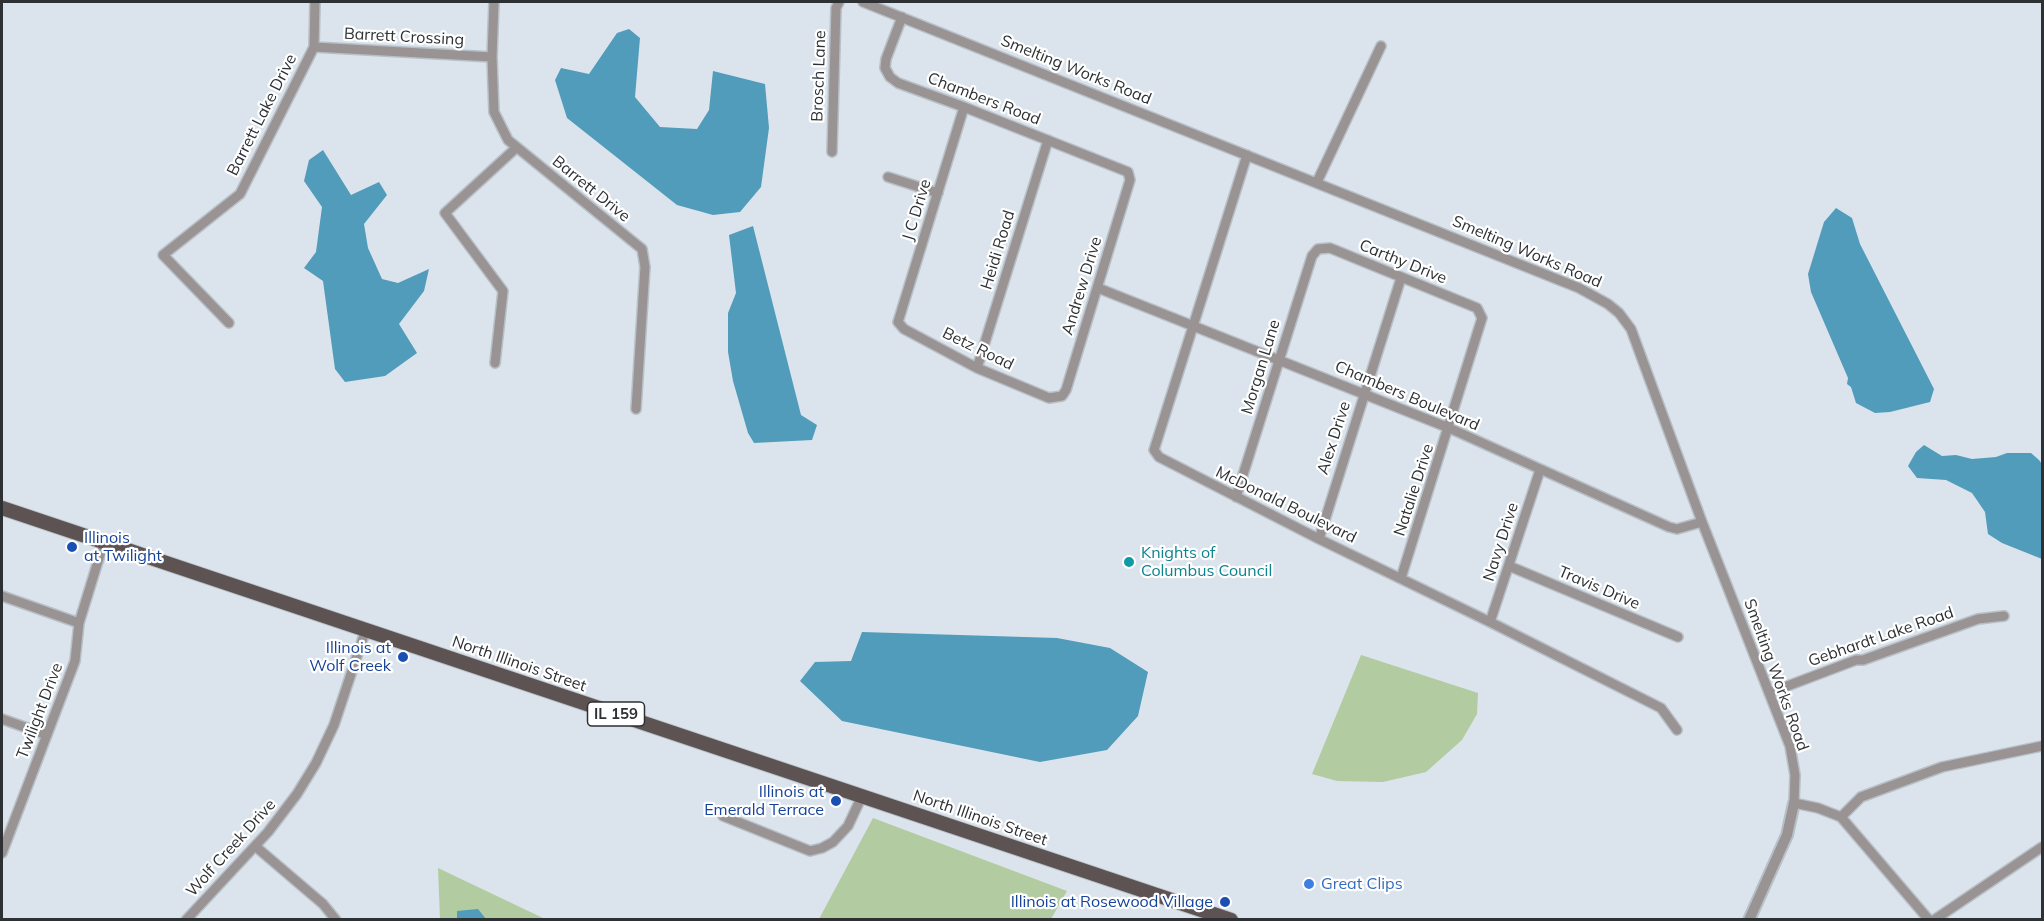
<!DOCTYPE html>
<html>
<head>
<meta charset="utf-8">
<style>
  body { margin:0 }
  #map { position:relative; width:2044px; height:921px; overflow:hidden; background:#dbe4ec; font-family:Mulish,sans-serif }
  canvas { display:block }
  .frame { position:absolute; inset:0; border:3px solid #2d3134; pointer-events:none }
</style>
</head>
<body>
<div id="map">
<canvas width="2044" height="921"></canvas>
<div class="frame"></div>
</div>
<script>
const g = document.querySelector('canvas').getContext('2d');
g.lineJoin = 'round';
function paint(path, color) { g.fillStyle = color; g.fill(path, 'evenodd'); }
const shape = rows => new Path2D(rows.map(r => 'M' + r).join(''));
function strokePath(path, color, width, dash) { g.strokeStyle = color; g.lineWidth = width; g.lineCap = dash ? 'butt' : 'round'; g.setLineDash(dash || []); g.stroke(path); }
function drawText(font, color, halo, rows, align = 'center') {
  g.font = font + ' Mulish,sans-serif'; g.lineWidth = 4.5; g.setLineDash([]); g.textBaseline = 'middle'; g.strokeStyle = halo; g.fillStyle = color; for (const [text, x, y, turn = 0] of rows) {
    g.save(); g.translate(x, y); g.rotate((+turn || 0) * Math.PI / 180); g.textAlign = isNaN(turn) ? turn : align; if (halo) g.strokeText(text, 0, 0); g.fillText(text, 0, 0); g.restore();
  }
}
const green = shape([
  [1361,655,1478,693,1477,714,1462,740,1426,772,1383,782,1337,781,1312,774],
  [873,818,1067,891,1051,919,819,919],
  [438,868,545,919,440,919]
]);
const water = shape([
  [629,29,640,38,635,97,660,127,697,129,709,110,713,71,765,84,769,128,761,187,740,212,713,215,677,205,567,118,555,80,561,68,589,74,617,33],
  [323,150,351,195,379,182,387,195,364,224,368,248,382,279,398,283,429,269,424,291,399,324,417,353,385,376,345,382,335,369,323,281,304,268,316,252,322,207,304,181,309,160],
  [1836,208,1852,218,1860,244,1934,389,1930,402,1890,412,1875,413,1856,403,1851,387,1847,384,1848,378,1811,292,1808,274,1824,222],
  [753,226,801,415,817,425,812,440,754,443,748,433,733,381,728,352,728,313,736,293,729,235],
  [1924,445,1942,456,1956,455,1972,459,1996,457,2007,453,2031,453,2039,460,2042,464,2042,559,2002,543,1988,534,1985,512,1972,493,1946,480,1917,478,1908,466,1916,452],
  [862,632,1057,638,1110,648,1148,672,1138,716,1107,750,1040,762,842,721,800,681,815,662,851,661],
  [478,909,486,919,457,919,457,911]
]);
const minor = shape([
  [494,2,492,57,494,112,508,140,642,249,645,267,636,409],
  [863,2,1579,288,1608,304,1619,313,1631,329,1702,522,1790,746,1795,775,1794,803,1818,808,1841,817,1929,920],
  [902,17,886,59,885,68,890,77,898,83,964,107,1128,172,1130,180,1066,390,1062,396,1049,398,977,368,904,329,898,322,964,107],
  [314,47,492,57],
  [832,152,836,8,839,2],
  [1247,155,1154,450,1159,457,1319,539,1490,622,1661,708,1677,730],
  [888,177,938,193],
  [1317,182,1381,46],
  [1098,288,1449,428,1669,527,1677,529,1702,522],
  [229,323,163,255,240,194,314,47,315,2],
  [495,363,503,291,445,213,516,148],
  [977,368,1048,140],
  [1236,497,1312,256,1318,249,1330,248,1477,308,1482,318,1401,578],
  [1319,539,1401,278],
  [1509,566,1678,637],
  [2,596,79,623],
  [1490,622,1540,470],
  [1769,693,1856,660,1863,660,1978,619,2004,616],
  [2,719,47,735],
  [723,816,810,851,822,848,833,842,848,826,862,796],
  [1841,817,1861,797,1942,767,2042,746],
  [255,846,323,904,336,920],
  [2,853,75,661,79,623,104,542],
  [186,920,268,832,297,794,316,763,334,725,366,629],
  [1934,920,2042,847]
]);
const tertiary = shape([
  [1749,920,1787,835,1794,803]
]);
const primary = shape([
  [2,508,1231,920]
]);
const markers = [
  [72,547,6,"#1a4fb4"],
  [1129,562,6,"#0f9aa8"],
  [403,657,6,"#1a4fb4"],
  [836,801,6,"#1a4fb4"],
  [1309,884,6,"#3f7fe0"],
  [1225,902,6,"#1a4fb4"]
];
const shields = [
  [616,714,57]
];
const shieldNames = [
  ["IL 159",616,714]
];
const streetNames = [
  ["Barrett Crossing",404,37,3],
  ["Smelting Works Road",1076,70,22],
  ["Brosch Lane",819,76,-88],
  ["Chambers Road",984,99,21],
  ["Barrett Lake Drive",262,115,-63],
  ["Barrett Drive",591,189,39],
  ["J C Drive",917,210,-73],
  ["Heidi Road",998,250,-73],
  ["Smelting Works Road",1527,252,23],
  ["Carthy Drive",1403,262,22],
  ["Andrew Drive",1082,286,-73],
  ["Betz Road",978,349,26],
  ["Morgan Lane",1261,367,-73],
  ["Chambers Boulevard",1407,396,23],
  ["Alex Drive",1334,438,-72],
  ["Natalie Drive",1414,490,-72],
  ["McDonald Boulevard",1286,505,26],
  ["Navy Drive",1501,542,-72],
  ["Travis Drive",1599,588,23],
  ["Gebhardt Lake Road",1881,637,-19],
  ["North Illinois Street",519,664,19],
  ["Smelting Works Road",1776,675,70],
  ["Twilight Drive",40,711,-69],
  ["North Illinois Street",980,818,19],
  ["Wolf Creek Drive",231,848,-48]
];
const transitNames = [
  ["Illinois",84,538,"left"],
  ["at Twilight",84,556,"left"],
  ["Illinois at",391,648],
  ["Wolf Creek",391,666],
  ["Illinois at",824,792],
  ["Emerald Terrace",824,810],
  ["Illinois at Rosewood Village",1213,902]
];
const cultureNames = [
  ["Knights of",1141,553],
  ["Columbus Council",1141,571]
];
const shopNames = [
  ["Great Clips",1321,884]
];
paint(green, '#b2cba0');
paint(water, '#519bbb');
strokePath(minor, '#b8c0c7', 12);
strokePath(tertiary, '#b8c0c7', 14);
strokePath(primary, '#b8c0c7', 16);
strokePath(minor, '#999393', 9);
strokePath(tertiary, '#999393', 10);
strokePath(primary, '#5d5353', 14);
for (const [x, y, r, color] of markers) { const dot = new Path2D(); dot.arc(x, y, r, 0, 2 * Math.PI); g.fillStyle = color; g.fill(dot); strokePath(dot, '#fff', 2); }
for (const [x, y, w] of shields) { const box = new Path2D(); box.roundRect(x - w / 2, y - 12, w, 24, 4.5); g.fillStyle = '#fff'; g.fill(box); strokePath(box, '#2d3134', 1.5); }
drawText('bold 15px', '#2d3134', null, shieldNames);
drawText('16px', '#2d3134', '#fff', streetNames);
drawText('16px', '#164399', '#fff', transitNames, 'right');
drawText('16px', '#0d838f', '#fff', cultureNames, 'left');
drawText('16px', '#366cbe', '#fff', shopNames, 'left');
</script>
</body>
</html>
